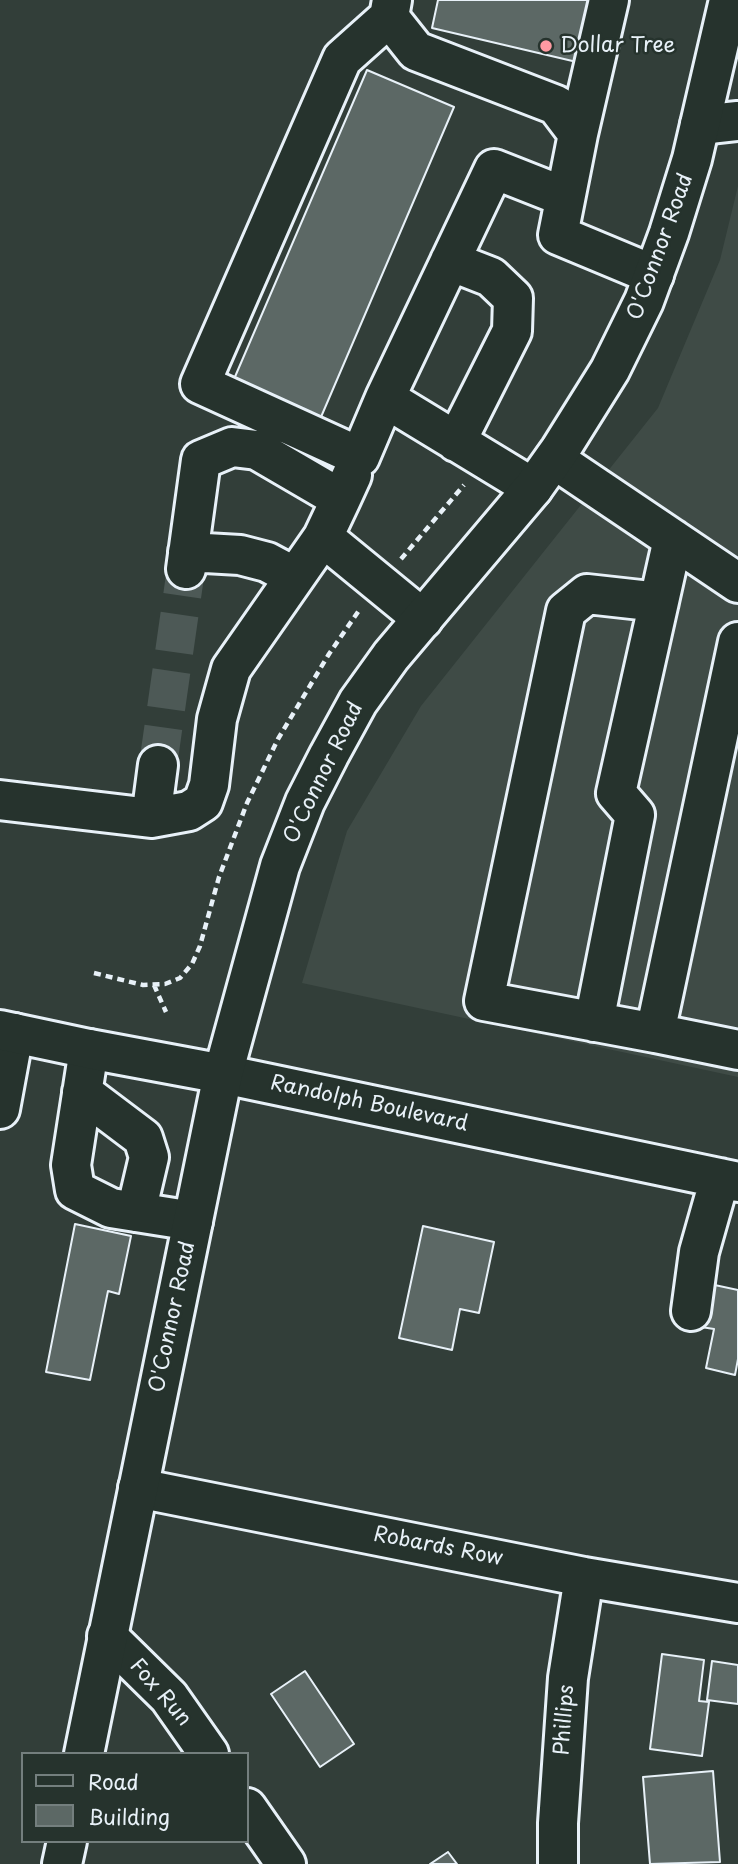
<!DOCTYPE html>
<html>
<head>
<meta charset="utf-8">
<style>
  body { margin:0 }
  #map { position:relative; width:738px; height:1864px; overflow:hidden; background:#323e39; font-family:"Playpen Sans",sans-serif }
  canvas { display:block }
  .legend { position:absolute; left:21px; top:1752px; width:228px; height:91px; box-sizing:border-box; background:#26332d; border:2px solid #747f7e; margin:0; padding:9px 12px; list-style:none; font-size:21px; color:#e8f1f8 }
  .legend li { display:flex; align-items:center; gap:14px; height:35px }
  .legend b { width:35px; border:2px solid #747f7e }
</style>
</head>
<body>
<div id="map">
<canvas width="738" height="1864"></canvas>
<ul class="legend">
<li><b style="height:9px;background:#26332d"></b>Road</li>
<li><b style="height:19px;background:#5c6865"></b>Building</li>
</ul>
</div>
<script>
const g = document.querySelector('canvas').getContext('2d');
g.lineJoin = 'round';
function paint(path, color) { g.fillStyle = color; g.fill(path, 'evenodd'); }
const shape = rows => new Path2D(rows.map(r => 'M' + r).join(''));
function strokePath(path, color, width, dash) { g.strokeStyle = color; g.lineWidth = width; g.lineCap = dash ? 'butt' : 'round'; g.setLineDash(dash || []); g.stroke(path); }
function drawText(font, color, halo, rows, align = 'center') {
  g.font = font + ' "Playpen Sans",sans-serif'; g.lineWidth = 5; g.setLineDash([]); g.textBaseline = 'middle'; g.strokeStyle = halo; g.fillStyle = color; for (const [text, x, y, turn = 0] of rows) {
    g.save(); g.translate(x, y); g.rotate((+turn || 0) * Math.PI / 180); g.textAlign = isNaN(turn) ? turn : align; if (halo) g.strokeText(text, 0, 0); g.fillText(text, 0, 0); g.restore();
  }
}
const built = shape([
  [738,186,738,1077,302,983,347,831,421,706,658,408,720,260]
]);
const building = shape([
  [438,0,595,0,581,63,432,28,438,0],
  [367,70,454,107,318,424,231,386,367,70],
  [75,1224,131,1236,119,1294,108,1291,90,1380,46,1372,75,1224],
  [423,1226,494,1242,479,1313,460,1309,452,1350,399,1338,423,1226],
  [710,1284,738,1290,738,1359,735,1375,706,1368,714,1329,701,1327,710,1284],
  [662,1654,704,1660,699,1701,709,1702,702,1756,650,1749,662,1654],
  [712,1661,738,1665,738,1704,707,1700,712,1661],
  [305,1671,354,1744,320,1767,271,1694,305,1671],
  [713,1771,720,1862,650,1864,643,1777,713,1771],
  [448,1852,457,1864,430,1864,448,1852]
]);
const minorTunnel = shape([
  [158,765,186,569]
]);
const path = shape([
  [401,559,464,485],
  [94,973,143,985,165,984,180,978,192,964,200,946,219,877,247,803,278,739,329,654,360,609],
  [154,985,166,1012]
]);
const minor = shape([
  [392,0,389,17,416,51,556,105,578,134,558,235,654,275],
  [700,125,738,121],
  [578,134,609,0],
  [450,261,491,277,513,298,512,331,456,442],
  [385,398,360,457,200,384,342,59,389,17],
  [554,459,738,583],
  [533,488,385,398,494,169,565,197],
  [323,537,423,619],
  [188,552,240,555,267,562,295,577],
  [186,569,201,460,232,447,257,450,341,499,352,475],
  [738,642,655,1033,738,1050],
  [0,800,151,818,158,765],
  [151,818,189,811,203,802,209,785,217,719,231,669,323,537,341,499],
  [594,1022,635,815,616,793,673,539],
  [655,1033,484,1001,566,611,587,594,659,602],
  [89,1049,71,1165,75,1190,111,1208,193,1221],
  [223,1074,738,1182],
  [82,1092,143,1138,149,1157,136,1212],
  [0,1109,14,1033],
  [691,1311,699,1252,720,1178],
  [138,1488,584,1577,738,1603],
  [107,1636,169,1697,209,1754],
  [247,1808,286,1864],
  [558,1864,558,1823,568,1678,584,1577]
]);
const major = shape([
  [0,1030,89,1049,223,1074],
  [84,1754,223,1074,280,866,305,802,329,755,358,702,391,656,533,488,560,450,610,370,644,301,669,233,692,159,729,0],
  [62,1864,67,1841]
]);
const markers = [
  [546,46,7,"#ff9aa2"]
];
const poiNames = [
  ["Dollar Tree",560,46]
];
const streetNames = [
  ["O'Connor Road",661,247,-70],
  ["O'Connor Road",324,773,-64],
  ["Randolph Boulevard",369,1104,12],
  ["O'Connor Road",173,1317,-78],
  ["Robards Row",438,1547,11],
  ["Fox Run",160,1693,49],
  ["Phillips",565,1720,-86]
];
paint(built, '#3f4b46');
paint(building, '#5c6865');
strokePath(building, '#e8f1f8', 2);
strokePath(minorTunnel, '#4d5956', 38, [38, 19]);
strokePath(minor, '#e8f1f8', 44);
strokePath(major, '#e8f1f8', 44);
strokePath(path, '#e8f1f8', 4.5, [7, 5]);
strokePath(minor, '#26332d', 38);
strokePath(major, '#26332d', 38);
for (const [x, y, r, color] of markers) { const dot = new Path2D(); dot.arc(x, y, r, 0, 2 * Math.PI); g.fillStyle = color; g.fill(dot); strokePath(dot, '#26332d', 2.5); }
drawText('21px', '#e8f1f8', '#26332d', poiNames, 'left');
drawText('21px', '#e8f1f8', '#26332d', streetNames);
</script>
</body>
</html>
